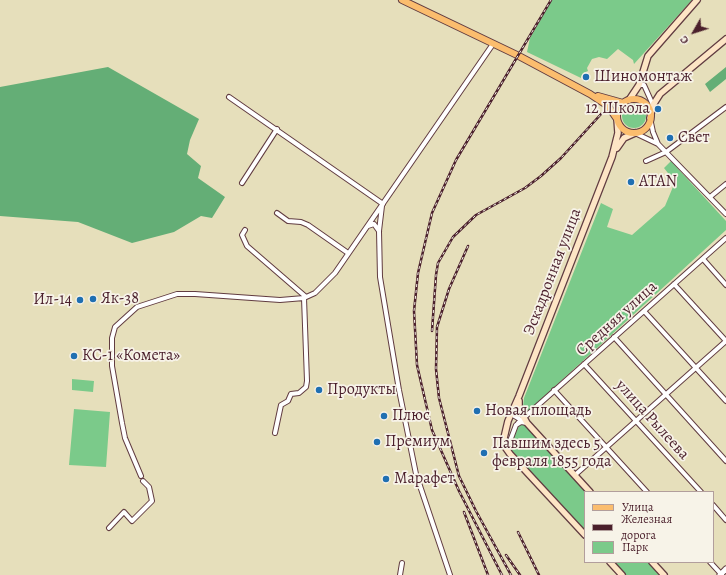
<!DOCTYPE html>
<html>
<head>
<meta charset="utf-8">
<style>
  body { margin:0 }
  #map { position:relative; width:726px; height:575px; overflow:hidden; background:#e6dfbb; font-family:Alegreya,serif }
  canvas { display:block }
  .legend { position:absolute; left:584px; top:491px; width:130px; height:72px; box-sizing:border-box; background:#f7f3e8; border:1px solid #b29e9c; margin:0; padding:5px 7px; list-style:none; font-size:12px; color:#4a1f2b }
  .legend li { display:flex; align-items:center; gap:8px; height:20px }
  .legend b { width:20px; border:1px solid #b29e9c }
  .north { position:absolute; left:674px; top:12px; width:40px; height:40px; -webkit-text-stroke:3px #f7f3e8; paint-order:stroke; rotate:231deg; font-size:11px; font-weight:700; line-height:16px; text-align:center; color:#4a1f2b }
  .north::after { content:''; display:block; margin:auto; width:14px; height:18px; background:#4a1f2b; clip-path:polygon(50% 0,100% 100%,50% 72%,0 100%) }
</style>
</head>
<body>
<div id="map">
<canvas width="726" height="575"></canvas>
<ul class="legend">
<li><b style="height:5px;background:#fbbd6e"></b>Улица</li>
<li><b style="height:5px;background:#4a1f2b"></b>Железная дорога</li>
<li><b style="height:11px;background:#7bca8a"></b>Парк</li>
</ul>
<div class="north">С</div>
</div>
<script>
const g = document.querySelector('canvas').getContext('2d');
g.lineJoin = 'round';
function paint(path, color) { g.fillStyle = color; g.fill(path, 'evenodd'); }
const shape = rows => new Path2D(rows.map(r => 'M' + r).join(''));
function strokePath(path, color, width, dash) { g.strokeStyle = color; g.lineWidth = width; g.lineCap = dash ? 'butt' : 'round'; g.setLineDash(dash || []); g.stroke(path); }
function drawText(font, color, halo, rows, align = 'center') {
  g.font = font + ' Alegreya,serif'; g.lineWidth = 3.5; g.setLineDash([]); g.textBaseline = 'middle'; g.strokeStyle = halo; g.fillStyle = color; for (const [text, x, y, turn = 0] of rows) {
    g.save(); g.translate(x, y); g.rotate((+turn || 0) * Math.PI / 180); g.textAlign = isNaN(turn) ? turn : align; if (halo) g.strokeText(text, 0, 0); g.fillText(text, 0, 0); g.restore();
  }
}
const green = shape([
  [552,0,692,0,634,64,633,60,618,49,607,59,599,57,592,59,587,68,588,71,583,73,581,78,527,52,530,38],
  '622 116a12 12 0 1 1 24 0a12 12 0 1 1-24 0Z',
  [671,161,726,221,726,230,527,412,523,407,524,398,601,203,613,209,607,227,632,235,665,206,675,182,664,168],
  [72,379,94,381,93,392,72,390],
  [74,409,110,412,106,467,69,465],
  [522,424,525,425,586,492,585,531,511,450,510,445,518,426],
  [613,562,649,562,660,575,625,575]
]);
const forest = shape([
  [108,67,199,119,190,140,187,154,201,166,198,178,225,197,212,218,201,216,174,232,132,243,78,222,0,216,0,87],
  [726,67,726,79,710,92,705,84]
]);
const minor = shape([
  [639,85,644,85,653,105],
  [229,97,383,204],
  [650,118,653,132,658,144],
  [635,133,658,144,726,214],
  [646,161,666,152,726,107],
  [242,183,277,129],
  [710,197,726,184],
  [382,206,379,231,380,277,399,390,416,474,450,575],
  [277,213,288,221,301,222,308,225,348,253],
  [368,226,374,224,379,231],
  [245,230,242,235,247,246,306,297],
  [703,259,726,285],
  [674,284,726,341],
  [644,311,726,401],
  [614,337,726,461],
  [584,364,701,492],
  [554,390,647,492],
  [511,414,523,421],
  [518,423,726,238],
  [275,433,281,405,288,401,291,394,299,393,306,387,307,381,304,298],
  [507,449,516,425,521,422,527,423],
  [575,475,726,341],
  [141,476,125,438,122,423,112,366,112,338,115,327,137,307,177,294,195,294,280,300,304,298,315,293,335,273,493,44],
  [713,505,726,520],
  [109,528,124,512,132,521,152,501,149,487,143,481],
  [710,562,722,575],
  [400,575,402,563]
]);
const tertiary = shape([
  [720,575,726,569]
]);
const secondary = shape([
  [629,100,639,85,648,56,697,0],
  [650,118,653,105,660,94,726,39],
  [617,148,624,138,635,133],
  [519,401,519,409,527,423,590,492],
  [585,535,510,454,505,447,504,438,508,421,519,396,612,157,618,133,617,119],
  [610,562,622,575],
  [652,562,664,575]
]);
const primary = shape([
  [402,0,517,55,590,94,608,106,617,119],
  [598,96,623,103],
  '617 116a17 17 0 1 1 34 0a17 17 0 1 1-34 0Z'
]);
const rail = shape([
  [468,246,449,289,437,327,436,369,439,398,459,476,476,511,511,575],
  [432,331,436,275,438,263,453,237,476,215,525,188,541,176,561,158,602,113],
  [464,512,488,575],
  [518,532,539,575],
  [506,555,520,575],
  [502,575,459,491,432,430,417,365,414,311,418,273,432,213,456,160,551,0]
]);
const markers = [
  [586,77,4,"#1f6fb2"],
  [658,109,4,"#1f6fb2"],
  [670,138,4,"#1f6fb2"],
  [631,182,4,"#1f6fb2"],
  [93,299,4,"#1f6fb2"],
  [80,300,4,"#1f6fb2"],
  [74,356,4,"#1f6fb2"],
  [319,390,4,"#1f6fb2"],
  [477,411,4,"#1f6fb2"],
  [384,416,4,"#1f6fb2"],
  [377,442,4,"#1f6fb2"],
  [484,453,4,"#1f6fb2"],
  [386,479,4,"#1f6fb2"]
];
const poiNames = [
  ["Шиномонтаж",594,77],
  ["12 Школа",650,109,"right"],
  ["Свет",678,138],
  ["ATAN",639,182],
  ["Як-38",101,299],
  ["Ил-14",72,300,"right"],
  ["КС-1 «Комета»",82,356],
  ["Продукты",327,390],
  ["Новая площадь",485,411],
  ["Плюс",392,416],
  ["Премиум",385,442],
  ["Павшим здесь 5",492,444],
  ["февраля 1855 года",492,462],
  ["Марафет",394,479]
];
const streetNames = [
  ["Эскадронная улица",553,272,-69],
  ["Средняя улица",617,319,-42],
  ["улица Рылеева",652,420,48]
];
paint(green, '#7bca8a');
paint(forest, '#64ae76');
strokePath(minor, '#613c41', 6);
strokePath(tertiary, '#613c41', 7);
strokePath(secondary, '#613c41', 8);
strokePath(primary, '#613c41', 8);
strokePath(minor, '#fff', 4);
strokePath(tertiary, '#fff', 5);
strokePath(secondary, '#fde5c5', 5.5);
strokePath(primary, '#fbbd6e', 6);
strokePath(rail, '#4a1f2b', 2.5);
strokePath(rail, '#f7f3e8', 1, [3]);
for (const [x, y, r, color] of markers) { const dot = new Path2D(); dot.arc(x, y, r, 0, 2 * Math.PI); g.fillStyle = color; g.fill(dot); strokePath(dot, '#f7f3e8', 1.5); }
drawText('16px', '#4a1f2b', '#f7f3e8', poiNames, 'left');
drawText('16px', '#4a1f2b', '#f7f3e8', streetNames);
</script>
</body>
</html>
